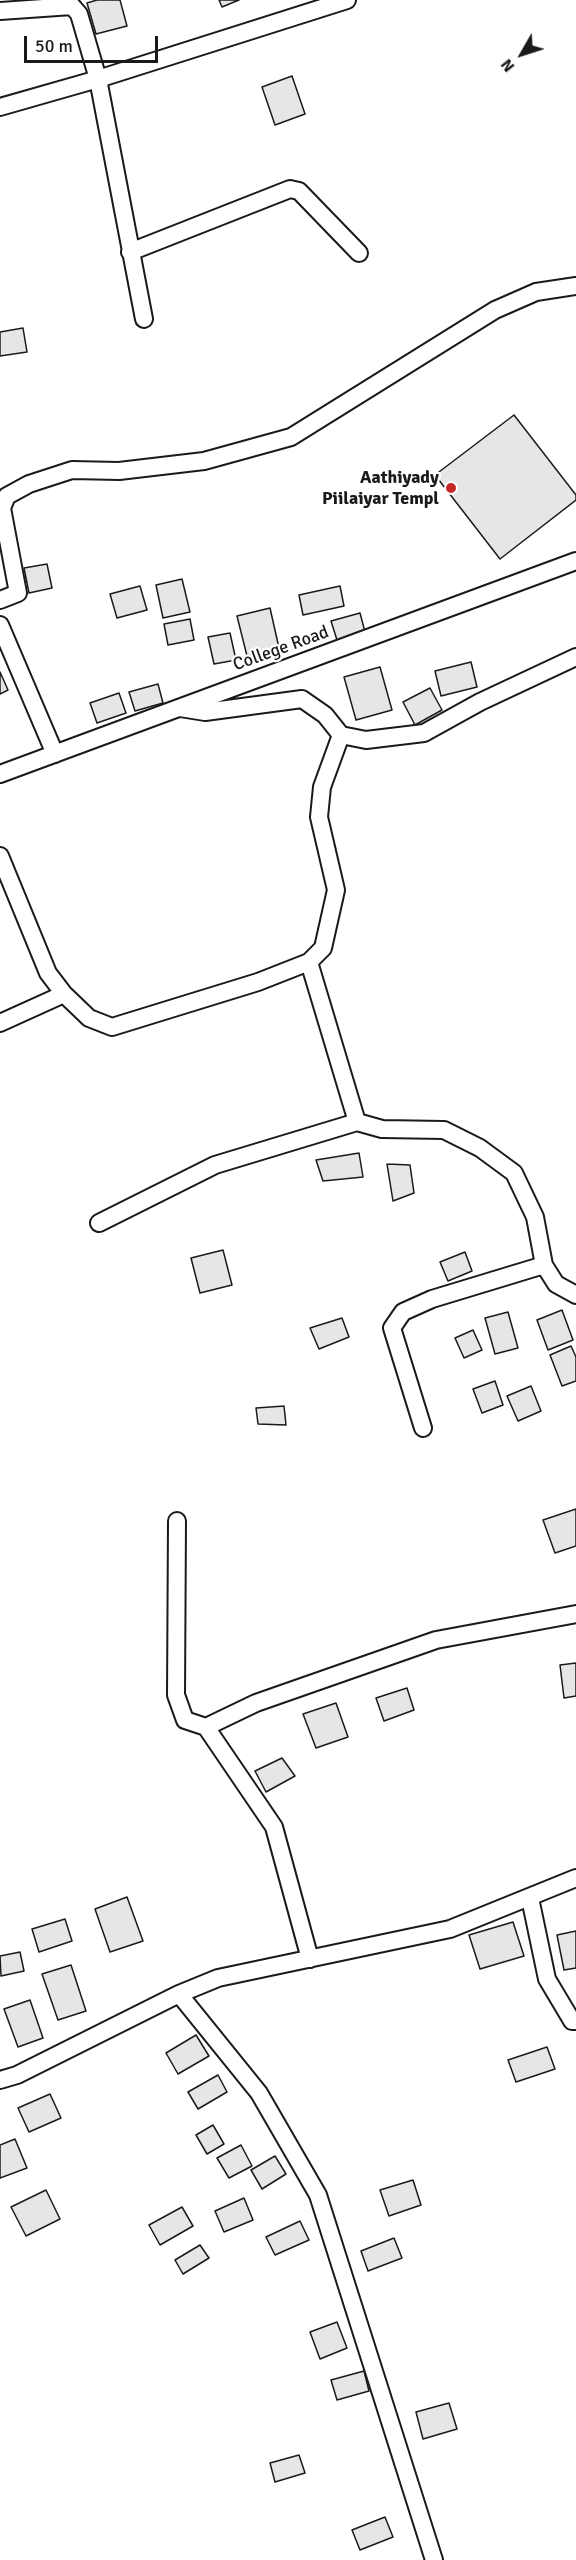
<!DOCTYPE html>
<html>
<head>
<meta charset="utf-8">
<style>
  body { margin:0 }
  #map { position:relative; width:576px; height:2560px; overflow:hidden; background:#fff; font-family:Signika,sans-serif }
  canvas { display:block }
  .north { position:absolute; left:492px; top:24px; width:60px; height:60px; -webkit-text-stroke:4px #fff; paint-order:stroke; rotate:231deg; font-size:16px; font-weight:700; line-height:24px; text-align:center; color:#1a1a1a }
  .north::after { content:''; display:block; margin:auto; width:21px; height:27px; background:#1a1a1a; clip-path:polygon(50% 0,100% 100%,50% 72%,0 100%) }
  .scale { position:absolute; left:24px; top:36px; width:134px; height:27px; box-sizing:border-box; border:3px solid #1a1a1a; border-top:0; padding-left:8px; font-size:18px; line-height:21px; white-space:nowrap; color:#1a1a1a; -webkit-text-stroke:4px #fff; paint-order:stroke }
</style>
</head>
<body>
<div id="map">
<canvas width="576" height="2560"></canvas>
<div class="north">N</div>
<div class="scale">50 m</div>
</div>
<script>
const g = document.querySelector('canvas').getContext('2d');
g.lineJoin = 'round';
function paint(path, color) { g.fillStyle = color; g.fill(path, 'evenodd'); }
const shape = rows => new Path2D(rows.map(r => 'M' + r).join(''));
function strokePath(path, color, width, dash) { g.strokeStyle = color; g.lineWidth = width; g.lineCap = dash ? 'butt' : 'round'; g.setLineDash(dash || []); g.stroke(path); }
function drawText(font, color, halo, rows, align = 'center') {
  g.font = font + ' Signika,sans-serif'; g.lineWidth = 4.5; g.setLineDash([]); g.textBaseline = 'middle'; g.strokeStyle = halo; g.fillStyle = color; for (const [text, x, y, turn = 0] of rows) {
    g.save(); g.translate(x, y); g.rotate((+turn || 0) * Math.PI / 180); g.textAlign = isNaN(turn) ? turn : align; if (halo) g.strokeText(text, 0, 0); g.fillText(text, 0, 0); g.restore();
  }
}
const building = shape([
  [97,0,120,0,127,26,96,34,87,3,97,0],
  [219,0,239,0,222,7,219,0],
  [292,76,305,114,275,125,262,87,292,76],
  [23,328,27,352,0,356,0,332,23,328],
  [514,415,576,495,576,500,500,559,435,475,514,415],
  [47,564,52,588,29,593,24,568,47,564],
  [182,579,190,612,163,618,156,585,182,579],
  [140,586,147,610,117,618,110,594,140,586],
  [340,586,344,606,303,615,299,595,340,586],
  [270,608,279,648,247,656,237,616,270,608],
  [360,613,365,632,337,640,331,621,360,613],
  [190,619,194,640,168,645,164,624,190,619],
  [230,633,236,660,214,664,208,637,230,633],
  [471,662,477,687,441,696,435,671,471,662],
  [380,667,392,710,356,720,344,677,380,667],
  [0,672,8,690,0,694,0,672],
  [158,684,163,703,135,711,129,692,158,684],
  [430,688,442,710,415,725,403,702,430,688],
  [119,693,126,713,97,723,90,703,119,693],
  [359,1153,363,1177,323,1181,316,1160,359,1153],
  [387,1164,410,1165,414,1193,393,1201,387,1164],
  [223,1250,232,1285,200,1293,191,1258,223,1250],
  [465,1252,472,1271,448,1281,440,1262,465,1252],
  [562,1310,573,1340,548,1350,537,1320,562,1310],
  [508,1312,518,1348,495,1354,485,1318,508,1312],
  [342,1318,349,1337,319,1349,310,1328,342,1318],
  [473,1330,482,1350,464,1358,455,1338,473,1330],
  [571,1346,576,1357,576,1381,562,1386,550,1355,571,1346],
  [495,1381,503,1405,482,1413,473,1389,495,1381],
  [531,1386,541,1411,518,1421,507,1396,531,1386],
  [284,1406,286,1425,258,1424,256,1408,284,1406],
  [576,1509,576,1546,555,1553,543,1520,576,1509],
  [576,1663,576,1696,564,1698,560,1665,576,1663],
  [407,1688,414,1710,384,1721,376,1698,407,1688],
  [336,1703,348,1737,316,1748,303,1714,336,1703],
  [282,1758,295,1776,266,1792,255,1771,282,1758],
  [127,1897,143,1941,110,1952,95,1909,127,1897],
  [65,1919,72,1941,39,1952,32,1929,65,1919],
  [513,1922,524,1956,480,1969,469,1935,513,1922],
  [576,1931,576,1968,564,1970,557,1935,576,1931],
  [20,1952,24,1971,1,1976,0,1956,20,1952],
  [71,1965,86,2011,58,2020,42,1974,71,1965],
  [30,2000,43,2038,18,2047,4,2009,30,2000],
  [196,2035,209,2056,178,2074,166,2053,196,2035],
  [547,2047,555,2069,516,2082,508,2060,547,2047],
  [218,2075,227,2092,198,2109,188,2092,218,2075],
  [50,2094,61,2118,29,2132,18,2108,50,2094],
  [213,2125,224,2144,207,2154,196,2135,213,2125],
  [15,2139,27,2168,0,2178,0,2145,15,2139],
  [241,2145,252,2166,229,2178,217,2158,241,2145],
  [275,2156,286,2174,262,2189,251,2170,275,2156],
  [413,2180,421,2205,389,2216,380,2190,413,2180],
  [46,2190,60,2219,26,2236,11,2207,46,2190],
  [244,2198,253,2220,224,2232,215,2211,244,2198],
  [182,2207,193,2226,160,2245,149,2225,182,2207],
  [300,2221,309,2240,275,2255,266,2237,300,2221],
  [394,2238,402,2258,368,2271,361,2251,394,2238],
  [200,2245,209,2258,183,2274,175,2260,200,2245],
  [337,2322,347,2348,320,2359,310,2332,337,2322],
  [364,2371,369,2391,337,2400,331,2380,364,2371],
  [449,2403,457,2429,423,2439,416,2412,449,2403],
  [299,2455,305,2473,275,2482,270,2463,299,2455],
  [385,2517,393,2537,360,2550,352,2530,385,2517]
]);
const street = shape([
  [0,11,72,6,79,14,98,79,144,319],
  [0,107,98,79,347,0],
  [130,252,290,189,299,191,359,253],
  [0,600,18,593,2,508,7,496,29,484,72,470,119,471,204,461,291,437,495,310,536,292,576,286],
  [0,625,55,754],
  [180,708,205,712,302,699,325,715,341,735,366,740,424,733,480,702,576,657],
  [0,774,576,561],
  [0,856,48,973,64,994,89,1018,112,1027,258,982,309,962,323,948,336,890,319,817,322,787,341,735],
  [309,962,357,1122,382,1129,444,1130,480,1148,514,1173,535,1217,544,1265,556,1284,576,1295],
  [0,1023,64,994],
  [99,1223,215,1165,357,1122],
  [423,1428,392,1328,403,1312,432,1299,544,1265],
  [177,1521,176,1695,185,1720,206,1727,274,1827,310,1959],
  [206,1727,256,1703,436,1640,576,1614],
  [530,1898,547,1979,572,2021,576,2021],
  [179,1994,259,2093,318,2195,434,2560],
  [0,2080,17,2075,179,1994,218,1978,450,1929,576,1878]
]);
const markers = [
  [451,488,6,"#c62828"]
];
const poiNames = [
  ["Aathiyady",439,478],
  ["Piilaiyar Templ",439,499]
];
const streetNames = [
  ["College Road",281,649,-20]
];
paint(building, '#e6e6e6');
strokePath(building, '#1a1a1a', 1.5);
strokePath(street, '#1a1a1a', 20);
strokePath(street, '#fff', 16);
for (const [x, y, r, color] of markers) { const dot = new Path2D(); dot.arc(x, y, r, 0, 2 * Math.PI); g.fillStyle = color; g.fill(dot); strokePath(dot, '#fff', 2); }
drawText('bold 18px', '#1a1a1a', '#fff', poiNames, 'right');
drawText('18px', '#1a1a1a', '#fff', streetNames);
</script>
</body>
</html>
